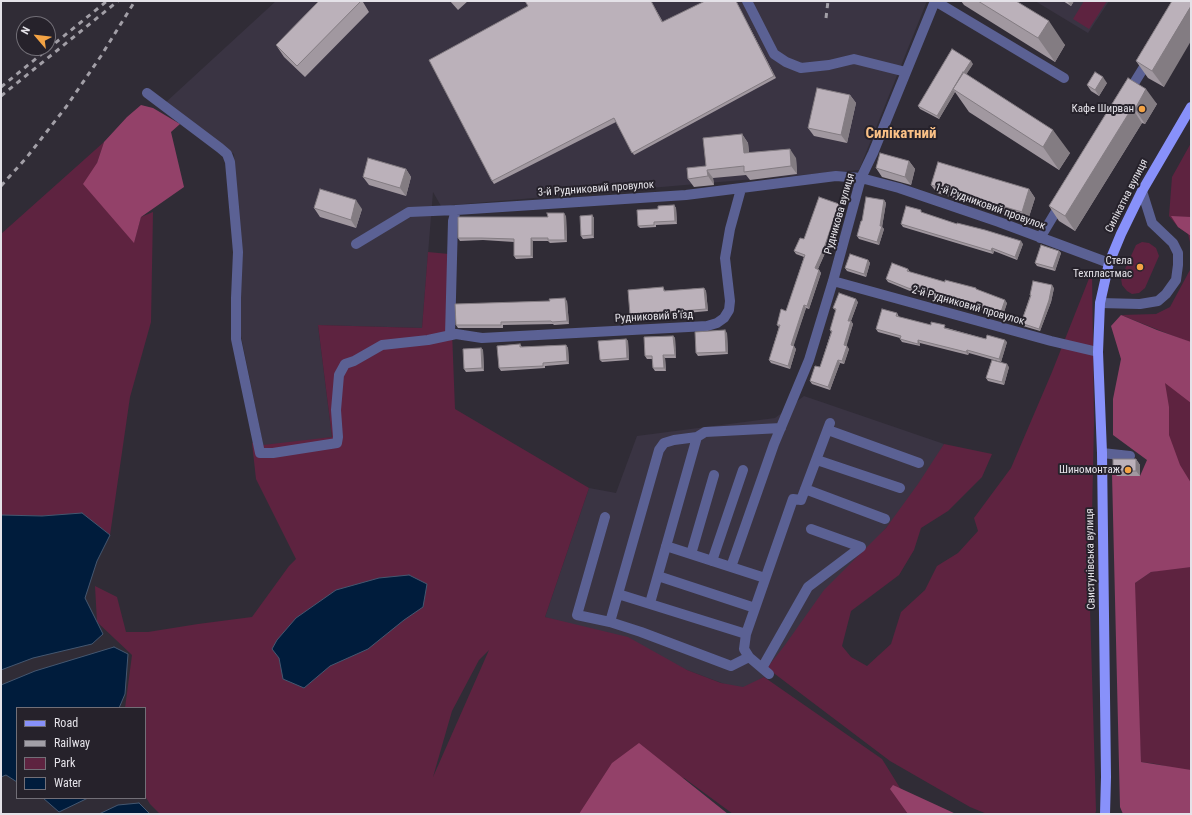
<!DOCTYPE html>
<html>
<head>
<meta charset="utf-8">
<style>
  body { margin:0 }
  #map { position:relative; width:1192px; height:815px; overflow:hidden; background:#302c36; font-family:"Roboto Condensed",sans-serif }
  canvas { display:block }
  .frame { position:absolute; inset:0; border:2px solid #e4e2e8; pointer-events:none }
  .legend { position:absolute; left:16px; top:707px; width:130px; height:92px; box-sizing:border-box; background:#26222b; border:1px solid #726f77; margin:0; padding:5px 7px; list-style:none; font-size:12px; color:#e4e2e8 }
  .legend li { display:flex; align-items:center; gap:8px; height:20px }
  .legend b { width:20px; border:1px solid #726f77 }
  .north { position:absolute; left:16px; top:16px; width:40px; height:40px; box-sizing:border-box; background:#26222b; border:1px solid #726f77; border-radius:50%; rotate:298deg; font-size:11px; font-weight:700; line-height:16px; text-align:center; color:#e4e2e8 }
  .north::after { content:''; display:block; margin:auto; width:14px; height:18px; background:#f4a344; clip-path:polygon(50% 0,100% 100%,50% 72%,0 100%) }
</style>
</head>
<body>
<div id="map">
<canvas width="1192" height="815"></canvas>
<div class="frame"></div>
<ul class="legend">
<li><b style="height:5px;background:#8891fa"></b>Road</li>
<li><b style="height:5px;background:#a29fa7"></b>Railway</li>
<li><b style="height:11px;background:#5e2340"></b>Park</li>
<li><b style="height:11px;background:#001c3c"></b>Water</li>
</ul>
<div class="north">N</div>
</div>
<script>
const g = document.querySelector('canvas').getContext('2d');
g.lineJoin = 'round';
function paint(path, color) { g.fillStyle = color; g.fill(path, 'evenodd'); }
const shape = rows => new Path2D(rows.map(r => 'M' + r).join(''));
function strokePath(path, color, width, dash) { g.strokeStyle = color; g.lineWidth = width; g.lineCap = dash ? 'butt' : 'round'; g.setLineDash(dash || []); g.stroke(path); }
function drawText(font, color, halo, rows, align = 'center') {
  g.font = font + ' "Roboto Condensed",sans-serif'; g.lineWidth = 4; g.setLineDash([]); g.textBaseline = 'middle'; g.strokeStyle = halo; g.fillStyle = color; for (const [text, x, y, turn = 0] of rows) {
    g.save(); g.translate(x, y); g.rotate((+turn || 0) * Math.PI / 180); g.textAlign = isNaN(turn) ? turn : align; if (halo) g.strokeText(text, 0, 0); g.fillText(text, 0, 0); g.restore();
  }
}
const built = shape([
  [276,1,927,1,859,170,441,206,433,192,422,328,318,325,332,437,264,449,241,336,234,154,165,103],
  [1035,1,1109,1,1088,33],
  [804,396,944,444,922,486,855,564,769,674,743,691,545,617,589,488,616,493,637,436,775,418]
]);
const green = shape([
  [1084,1,1107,1,1089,29,1073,19],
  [104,142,97,163,134,242,141,217,153,212,151,322,130,397,110,535,82,513,42,516,1,515,1,234],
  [1191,143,1191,246,1188,234,1178,227,1169,216,1172,177],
  [1142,242,1149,243,1156,248,1159,256,1145,288,1139,293,1132,294,1127,291,1122,285,1121,278,1136,245],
  [428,252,449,254,455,409,589,488,545,617,628,637,687,670,721,683,743,687,764,677,882,759,905,796,909,814,733,814,684,778,642,774,657,814,160,814,150,804,145,796,145,708,125,708,132,655,97,622,95,586,117,597,126,632,148,632,198,624,252,617,289,566,296,559,256,479,252,443,263,445,332,437,318,325,422,328],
  [489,650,433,777,452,711,479,660],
  [1191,268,1191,343,1121,315,1156,314,1170,307],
  [1092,271,1094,422,1090,608,1096,811,1095,814,987,814,970,807,890,761,767,668,785,645,824,590,886,528,918,484,944,444,992,454,982,477,948,511,921,528,914,550,899,575,851,611,842,646,851,657,867,666,891,644,901,612,925,590,937,566,958,553,978,531,974,518,1011,468,1052,372],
  [1163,375,1191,384,1191,505,1163,451],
  [1191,564,1191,772,1156,764,1141,762,1133,600,1135,583,1151,572]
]);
const forest = shape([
  [141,105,153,108,180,124,171,132,184,187,141,217,134,243,83,184,97,163,104,142,127,117],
  [1171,216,1191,217,1191,236,1178,227],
  [1121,315,1157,330,1191,342,1191,403,1165,383,1169,407,1169,435,1180,465,1191,483,1191,567,1151,572,1135,583,1141,762,1191,770,1191,814,1123,814,1120,807,1112,474,1140,476,1147,460,1113,435,1113,399,1121,359,1111,326],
  [639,743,728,814,579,814,612,763],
  [893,785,956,814,908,814,890,789]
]);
const water = shape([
  [82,513,110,535,97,561,85,598,103,634,92,644,33,658,1,670,1,515,42,516,82,513],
  [409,575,427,584,423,607,404,620,368,649,330,666,304,688,283,679,279,658,272,649,277,640,296,618,336,590,379,578,409,575],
  [114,647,128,654,125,694,119,708,17,708,17,782,6,775,1,777,1,685,35,671,114,647],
  [43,798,88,798,59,812,43,798],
  [139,803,150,814,99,814,118,805,139,803]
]);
const minor = shape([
  [747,1,774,54,786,62,801,68,829,65,854,59,906,72],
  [935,1,1064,78],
  [147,93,220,148,227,154,230,162,238,252,236,298,236,339,260,453,273,453,337,443,338,437,336,410,339,375,345,364,354,361,382,345,428,340,456,334,482,338,707,326,717,323,724,318,729,310,730,301,725,258,730,229,741,189],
  [1128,93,1149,59],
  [1040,238,1061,203],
  [356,244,409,212,456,210],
  [833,281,1051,341,1098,352],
  [1100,303,1140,304,1158,301,1166,294,1176,280,1178,265,1178,253,1173,243,1152,223,1142,191],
  [450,335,453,221,456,210,686,195,836,176,861,178,899,188,999,222,1109,263],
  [828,430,919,463],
  [1102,453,1130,456],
  [817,460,900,488],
  [805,489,885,519],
  [605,517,577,615,610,622,641,632,731,666,749,657],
  [666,546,765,578],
  [691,554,714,475],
  [712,561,743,470],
  [731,567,774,444,809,360,833,281,861,178,873,153,935,1],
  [658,576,755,608],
  [618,594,746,634],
  [650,603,697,437],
  [610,622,659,450,664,443,674,440,697,437,705,432,781,428],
  [762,668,808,587,861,547,811,529],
  [769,674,749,657,744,649,746,634,793,499,801,500,830,423]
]);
const major = shape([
  [1105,814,1106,777,1102,453,1098,352,1100,303,1109,263,1121,234,1142,191,1191,107]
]);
const rail = shape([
  [826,18,828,1],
  [1,87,107,1],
  [1,96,118,1],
  [1,186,27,157,66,107,101,56,135,1]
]);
const wall = shape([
  [319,1,365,1,363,2,369,12,305,77,284,57,276,45],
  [450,1,468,1,458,10],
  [651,1,663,22,736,1,776,78,634,155,616,122,494,184,492,181],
  [961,1,1016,1,1065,45,1055,62,964,5],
  [1063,1,1074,1,1071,6],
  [1172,1,1164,87,1148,78,1136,61],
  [973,64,966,74,1070,153,1059,170,969,112,955,92,939,119,920,109,918,106],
  [1128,78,1157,104,1145,124,1142,123,1075,231,1059,221,1049,206],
  [1107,83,1099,96,1091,91,1087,85],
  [850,95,856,103,847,143,814,136,808,128],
  [742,134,748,143,749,153,796,158,797,174,750,180,746,175,713,178,714,185,694,187,688,179,706,166],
  [909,161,915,169,911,185,882,177,876,168],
  [406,169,411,177,406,196,369,185,363,177],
  [931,185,1029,189,1035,198,1028,220,937,193],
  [884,200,886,203,882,227,884,229,879,245,859,239,857,236,862,221],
  [674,205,676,208,677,224,656,225,656,227,640,228,638,226,658,209],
  [841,206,826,251,818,269,819,270,821,273,809,309,806,308,793,346,796,349,790,369,771,363,769,360,779,327,777,325,786,311,804,257,796,254,794,251,804,239],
  [314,208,362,209,356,228,320,217],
  [923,213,957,224,1023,244,1017,260,994,251,993,254,903,227,901,224],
  [592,215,594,218,594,238,583,239,581,236],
  [566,216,567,242,550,243,548,241,533,241,533,258,516,259,514,256,514,242,483,240,460,241,458,238,548,217],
  [1059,251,1061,253,1055,271,1037,266,1035,263],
  [868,260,870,263,866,277,847,271,845,268],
  [908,269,910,272,945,282,978,290,1007,303,1002,318,986,311,910,291,888,282,886,279],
  [663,287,665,291,704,288,706,291,708,311,632,318,630,315],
  [1054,288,1051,302,1040,331,1023,326,1021,323,1030,296,1030,295],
  [567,301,569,324,554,325,553,324,503,325,503,328,458,328,456,325],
  [858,302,851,321,853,324,846,346,849,349,844,364,840,363,830,390,812,384,810,381,820,367,831,332,830,330,836,311,833,308],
  [897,313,899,317,931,325,947,328,986,339,1007,342,1001,362,969,353,968,355,920,343,920,346,902,342,900,339,900,338,878,332,876,329],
  [727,333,728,354,698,356,696,353],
  [673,336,675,338,676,358,665,358,666,371,655,371,653,368,652,359,647,359,645,356],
  [626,339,628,341,629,360,602,362,600,360],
  [520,344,522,347,566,345,568,348,569,364,545,366,545,368,501,371,499,368],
  [481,348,483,350,484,371,466,372,464,369],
  [1009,367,1004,385,988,381,986,378],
  [1136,459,1140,465,1140,476,1117,476,1113,471]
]);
const shadedWall = shape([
  [736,1,776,78,774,76],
  [1067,1,1074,1,1071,6],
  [1191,6,1191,41,1164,87,1152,71],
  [1049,21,1065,45,1055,62,1038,38],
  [971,61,973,64,956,91,953,89],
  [1103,77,1107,83,1099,96,1095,90],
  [1146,89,1157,104,1145,124,1135,109],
  [953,90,955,92,939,119,937,116],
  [850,95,856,103,847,143,841,135],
  [1132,108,1142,123,1075,231,1065,216],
  [1053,130,1070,153,1059,170,1043,147],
  [742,134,748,143,750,162,744,153],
  [790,149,796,158,797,174,791,166],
  [909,161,915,169,911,185,905,177],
  [406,169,411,177,406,196,400,188],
  [707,170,713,178,714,185,708,176],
  [1029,189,1035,198,1028,220,1022,212],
  [356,200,362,209,356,228,351,220],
  [884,200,886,203,882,227,884,229,879,245,877,242],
  [839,204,841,206,826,251,817,271,815,268],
  [674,205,676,208,677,224,675,221],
  [564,213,566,216,567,242,565,240],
  [592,215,594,218,594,238,592,235],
  [531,238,533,241,533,258,531,256],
  [1021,241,1023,244,1017,260,1015,257],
  [992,248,994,251,993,254,991,251],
  [1059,251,1061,253,1055,271,1053,268],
  [868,260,870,263,866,277,864,274],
  [819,270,821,273,809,309,807,306],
  [1052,285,1054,288,1051,302,1040,331,1039,329],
  [704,288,706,291,708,311,706,309],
  [565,298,567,301,569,324,567,321],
  [856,299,858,302,850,323,848,321],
  [1005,300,1007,303,1002,318,1000,315],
  [804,305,806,308,793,348,791,345],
  [851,321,853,324,846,348,844,345],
  [725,330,727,333,728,354,726,352],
  [673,336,675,338,676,358,675,355],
  [626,339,628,341,629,360,627,358],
  [918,340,920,343,920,346,918,344],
  [1005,340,1007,342,1001,362,999,359],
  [566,345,568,348,569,364,567,361],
  [794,346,796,349,790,369,788,366],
  [847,346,849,349,844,364,842,361],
  [481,348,483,350,484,371,482,368],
  [967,350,969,353,968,355,966,352],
  [663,355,665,358,666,371,664,368],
  [838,360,840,363,830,390,828,387],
  [1007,364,1009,367,1004,385,1002,382],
  [1136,459,1140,465,1140,476,1136,471]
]);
const building = shape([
  [319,1,361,1,297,66,276,45,319,1],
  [525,1,651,1,662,22,705,1,736,1,774,76,632,153,614,118,492,181,429,60,528,6,525,1],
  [978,1,1016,1,1049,21,1038,38,978,1],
  [1172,1,1191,1,1191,6,1152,71,1136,61,1172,1],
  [952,49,971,61,953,89,937,116,918,106,952,49],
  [963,72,1053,130,1043,147,953,89,963,72],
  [1095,72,1103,77,1095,90,1087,85,1095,72],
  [1128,78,1146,89,1135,109,1132,108,1065,216,1049,206,1128,78],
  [817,88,850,95,841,135,808,128,817,88],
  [742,134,744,153,790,149,791,166,744,172,744,166,707,170,708,176,688,179,687,168,706,166,703,138,742,134],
  [880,153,909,161,905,177,876,168,880,153],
  [368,158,406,169,400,188,363,177,368,158],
  [938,162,1029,189,1022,212,931,185,938,162],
  [320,189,356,200,351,220,314,208,320,189],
  [819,197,839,204,824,248,815,268,819,270,807,306,804,305,791,345,794,346,788,366,769,360,780,325,777,325,781,309,786,311,805,255,794,251,800,238,804,239,819,197],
  [866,197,884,200,880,226,882,226,877,242,857,236,861,221,862,221,866,197],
  [674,205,675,221,654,222,654,225,638,226,637,210,658,209,658,206,674,205],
  [906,206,921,210,921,212,957,224,957,223,985,230,1021,241,1015,257,992,248,991,251,901,224,906,206],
  [547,213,564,213,565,240,548,240,548,238,531,238,531,256,514,256,514,239,481,238,458,238,458,217,548,217,547,213],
  [592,215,592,235,581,236,580,216,592,215],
  [1041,245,1059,251,1053,268,1035,263,1041,245],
  [850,254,868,260,864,274,845,268,850,254],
  [892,263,908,269,907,271,945,282,945,280,976,288,976,289,1005,300,1000,315,984,309,908,288,886,279,892,263],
  [1033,281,1052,285,1049,300,1039,329,1021,323,1031,295,1030,295,1033,281],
  [663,287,664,291,704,288,706,309,630,315,628,290,663,287],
  [839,293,856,299,848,321,851,321,844,345,847,346,842,361,838,360,828,387,810,381,815,366,820,367,832,331,830,330,836,309,833,308,839,293],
  [565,298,567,321,552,322,551,321,501,322,501,325,456,325,455,304,550,301,549,299,565,298],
  [882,309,897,313,896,316,931,325,931,322,945,325,944,328,986,339,987,335,1005,340,999,359,967,350,966,352,918,340,918,344,900,339,901,336,876,329,882,309],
  [725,330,726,352,696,353,695,332,725,330],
  [673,336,675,355,663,355,664,368,653,368,652,356,645,356,644,337,673,336],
  [626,339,627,358,600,360,598,341,626,339],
  [520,344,520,347,566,345,567,361,543,363,543,366,499,368,497,346,520,344],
  [481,348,482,368,464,369,463,349,481,348],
  [992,360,1007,364,1002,382,986,378,992,360],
  [1113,459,1136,459,1136,471,1113,471,1113,459]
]);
const markers = [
  [1142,109,4,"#f4a344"],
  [1140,267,4,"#f4a344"],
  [1128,470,4,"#f4a344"]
];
const poiNames = [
  ["Кафе Ширван",1134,109],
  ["Стела",1132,261],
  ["Техпластмас",1132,274],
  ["Шиномонтаж",1120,470]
];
const streetNames = [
  ["3-й Рудниковий провулок",596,189,-4],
  ["Силікатна вулиця",1127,196,-63],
  ["1-й Рудниковий провулок",990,207,20],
  ["Рудникова вулиця",840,214,-74],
  ["2-й Рудниковий провулок",968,306,16],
  ["Рудниковий в’їзд",654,317,-3],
  ["Свистунівська вулиця",1091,559,-91]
];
const districtNames = [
  ["Силікатний",901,134]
];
paint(built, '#3a3443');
paint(green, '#5e2340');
paint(forest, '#934169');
paint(water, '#001c3c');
strokePath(water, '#445770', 1);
strokePath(minor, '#5b6194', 10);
strokePath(major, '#8891fa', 10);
strokePath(rail, '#a29fa7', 3, [5, 5]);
paint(wall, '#a198a0');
paint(shadedWall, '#837c82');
paint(building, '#bbb1ba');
strokePath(building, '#837c82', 1);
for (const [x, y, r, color] of markers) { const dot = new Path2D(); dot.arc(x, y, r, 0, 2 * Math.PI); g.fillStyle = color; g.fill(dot); strokePath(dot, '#26222b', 1.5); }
drawText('11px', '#e4e2e8', '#26222b', poiNames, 'right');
drawText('11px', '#e4e2e8', '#26222b', streetNames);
drawText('bold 15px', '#fac186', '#26222b', districtNames);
</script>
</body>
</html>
